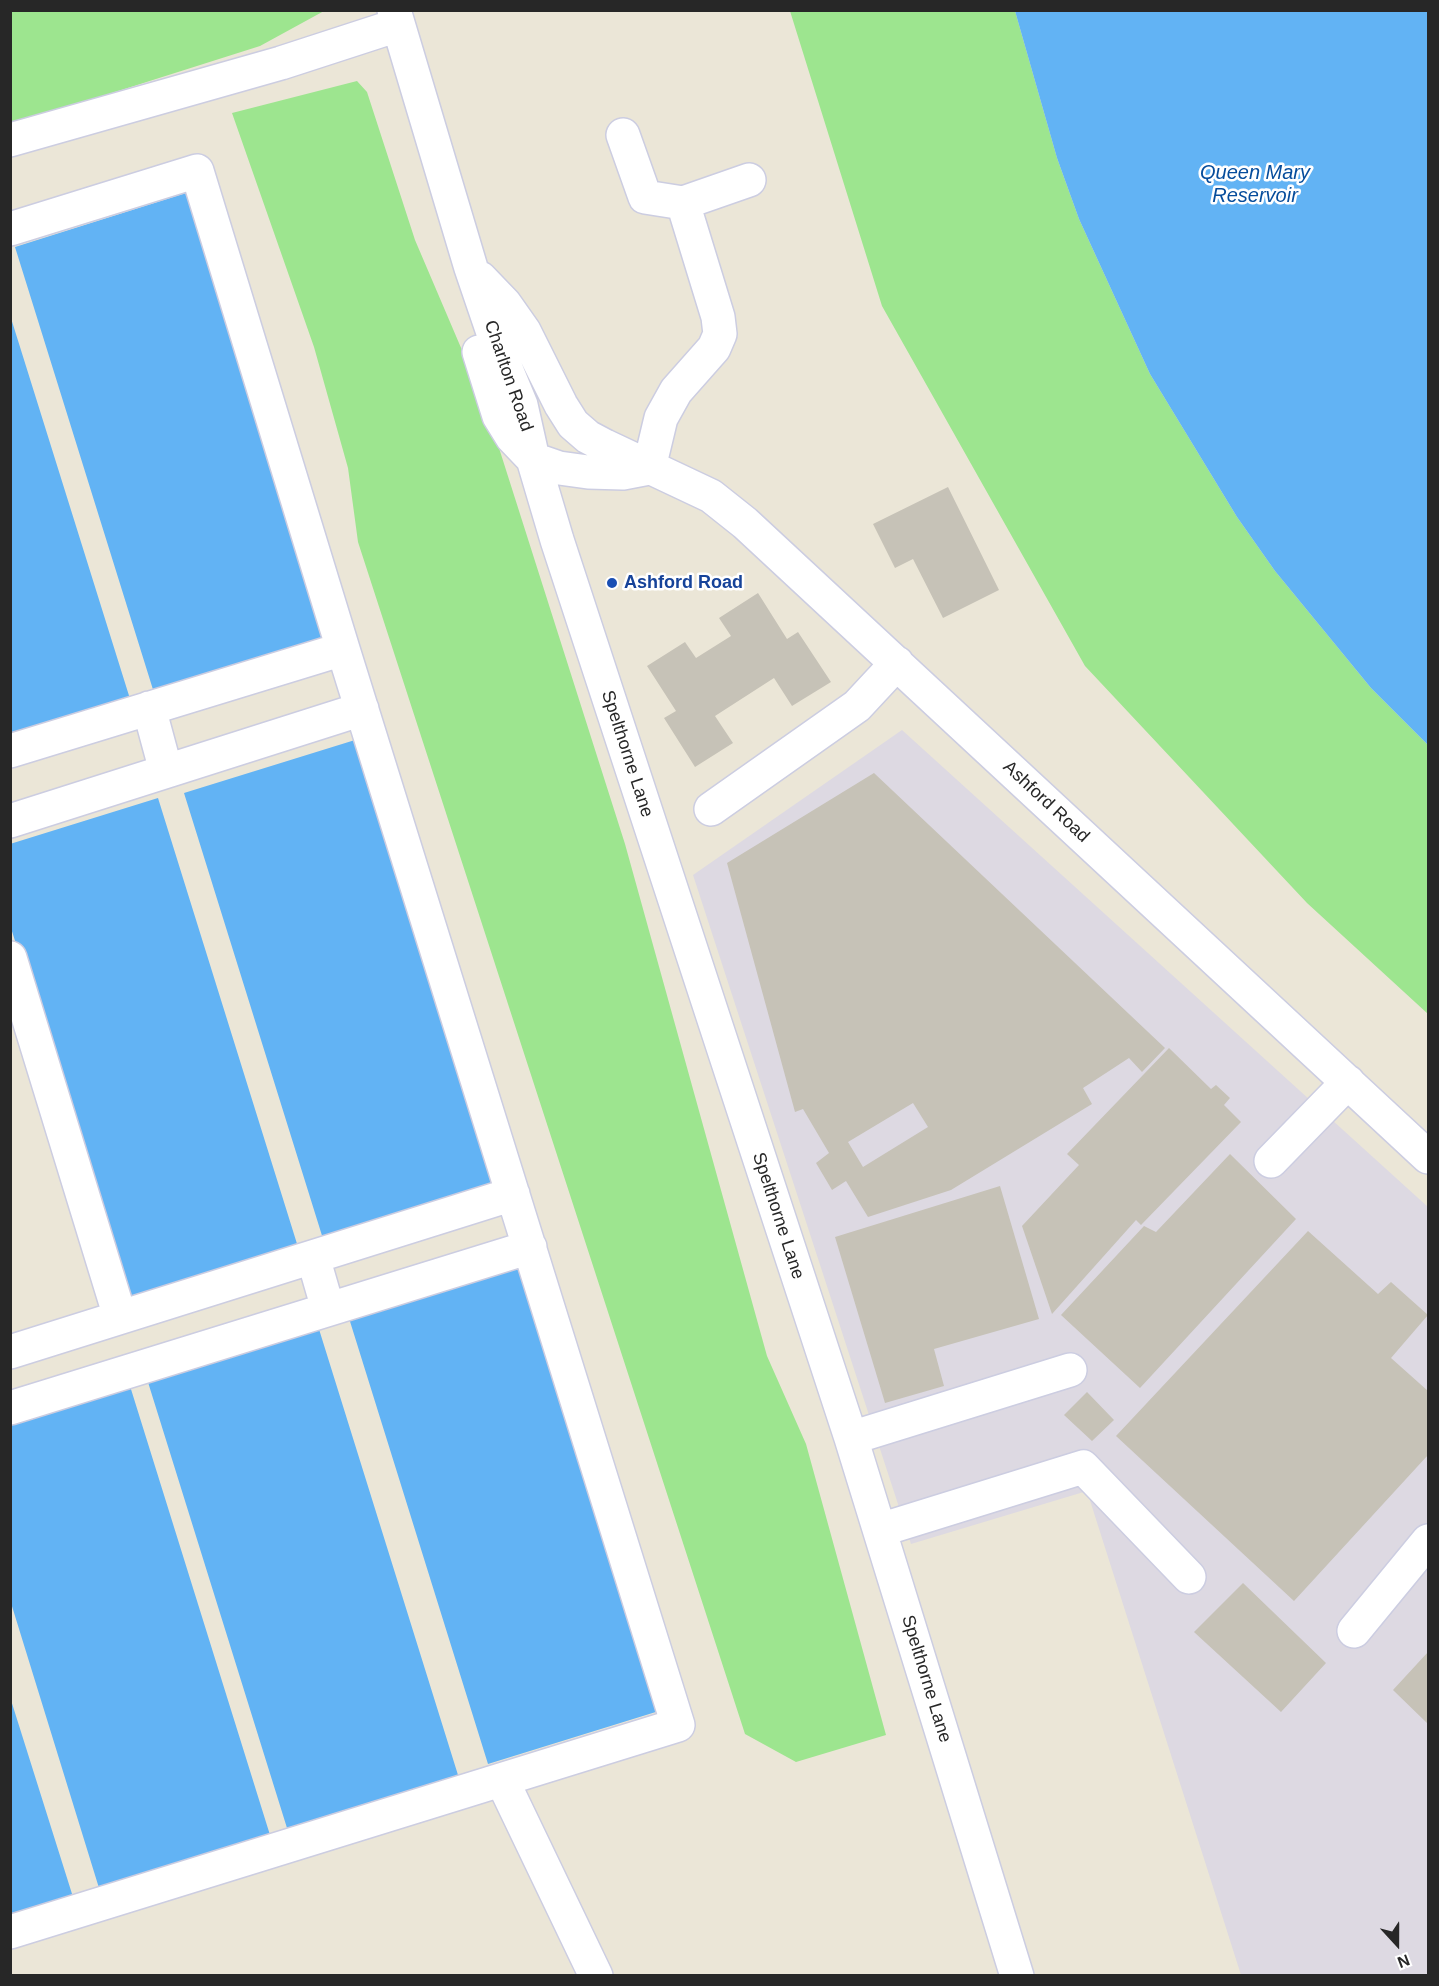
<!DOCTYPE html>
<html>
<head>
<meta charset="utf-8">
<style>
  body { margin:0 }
  #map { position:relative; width:1439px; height:1986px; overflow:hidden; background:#ebe6d7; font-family:Arial,sans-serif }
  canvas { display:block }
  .frame { position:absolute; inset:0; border:12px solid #272727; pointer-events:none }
  .north { position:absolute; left:1367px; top:1914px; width:60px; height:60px; -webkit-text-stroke:4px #fff; paint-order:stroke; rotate:159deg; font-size:16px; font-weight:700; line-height:24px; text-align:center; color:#272727 }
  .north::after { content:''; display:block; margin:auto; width:21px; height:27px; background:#272727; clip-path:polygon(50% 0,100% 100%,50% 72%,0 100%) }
</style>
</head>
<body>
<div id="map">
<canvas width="1439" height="1986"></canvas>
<div class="frame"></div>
<div class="north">N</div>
</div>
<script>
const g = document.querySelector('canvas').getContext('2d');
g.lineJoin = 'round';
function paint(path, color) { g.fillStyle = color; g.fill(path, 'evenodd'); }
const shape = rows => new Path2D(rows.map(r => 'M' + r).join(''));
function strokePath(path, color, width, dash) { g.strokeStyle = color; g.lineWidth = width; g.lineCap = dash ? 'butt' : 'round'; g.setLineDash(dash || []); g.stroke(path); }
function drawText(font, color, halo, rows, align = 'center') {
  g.font = font + ' Arial,sans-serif'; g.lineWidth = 5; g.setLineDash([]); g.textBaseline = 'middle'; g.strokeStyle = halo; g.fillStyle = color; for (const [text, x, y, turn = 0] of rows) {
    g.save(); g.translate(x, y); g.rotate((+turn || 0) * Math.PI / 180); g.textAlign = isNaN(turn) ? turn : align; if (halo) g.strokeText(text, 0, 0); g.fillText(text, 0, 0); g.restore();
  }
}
const industrial = shape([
  [902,730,1428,1207,1428,1975,1241,1975,1087,1491,911,1544,693,875]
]);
const green = shape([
  [11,11,324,11,260,46,11,125],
  [790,11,1015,11,1057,158,1079,219,1150,374,1237,517,1275,571,1371,688,1428,745,1428,1014,1307,903,1085,666,882,306],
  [357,81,367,92,415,240,485,404,625,844,767,1356,806,1444,886,1735,796,1762,745,1734,358,542,348,468,314,347,232,113]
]);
const water = shape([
  [1015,11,1428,11,1428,745,1371,688,1275,571,1237,517,1150,374,1079,219,1057,158],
  [186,193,326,642,155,696,15,247],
  [10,315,131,702,10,740],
  [355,740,495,1189,324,1242,184,793],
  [158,798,298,1247,127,1301,11,928,10,844],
  [519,1262,659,1711,488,1764,348,1315],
  [318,1326,458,1775,287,1828,147,1379],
  [130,1386,270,1835,99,1888,11,1603,10,1423],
  [10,1697,73,1897,10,1916]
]);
const building = shape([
  [948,487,999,590,943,618,913,559,895,568,873,524],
  [758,593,787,639,798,632,831,682,792,706,774,678,715,716,733,743,695,767,664,718,676,711,647,666,685,642,696,658,731,636,719,618],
  [874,773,1165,1048,1142,1072,1129,1058,1083,1088,1092,1104,951,1190,868,1217,846,1181,832,1190,816,1163,829,1153,803,1109,795,1112,727,863],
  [913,1103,928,1127,863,1167,848,1142],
  [1169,1048,1211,1089,1216,1085,1230,1098,1224,1105,1241,1122,1141,1225,1136,1220,1052,1314,1022,1226,1079,1165,1067,1154],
  [1230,1154,1296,1219,1140,1388,1061,1315,1144,1226,1156,1232],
  [1000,1186,1039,1319,934,1349,944,1386,885,1403,835,1237],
  [1308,1231,1378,1294,1391,1282,1428,1315,1391,1358,1428,1391,1428,1455,1294,1601,1116,1436],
  [1087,1392,1114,1420,1092,1441,1064,1415],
  [1243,1583,1326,1663,1281,1712,1194,1632],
  [1428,1652,1428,1724,1393,1690]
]);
const minor = shape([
  [394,10,471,268,502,359,521,405,533,459,557,540,851,1438,1017,1976],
  [623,135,645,197,683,203,718,317,720,334,714,348,676,391,661,418,649,468],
  [10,140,281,63,398,25],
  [683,203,749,180],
  [10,229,197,171,343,649,678,1725,10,1932],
  [480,278,505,304,524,331,561,405,573,424,588,437,605,446,711,496,745,523,1428,1157],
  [479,352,499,416,512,437,533,459,559,468,588,472,623,473,649,468],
  [149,708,166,771],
  [10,751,343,649],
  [711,809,857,706,897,663],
  [10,821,362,709],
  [10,958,120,1317],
  [1271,1161,1348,1082],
  [313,1257,328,1309],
  [10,1352,513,1194],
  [10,1408,530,1247],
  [851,1438,1070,1370],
  [880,1530,1083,1467,1189,1577],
  [1354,1631,1428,1541],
  [502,1780,596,1976]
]);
const markers = [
  [612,583,6,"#1a4fb4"]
];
const streetNames = [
  ["Charlton Road",508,376,71],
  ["Spelthorne Lane",627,754,72],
  ["Ashford Road",1046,802,43],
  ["Spelthorne Lane",778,1216,72],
  ["Spelthorne Lane",926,1679,73]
];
const transitNames = [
  ["Ashford Road",624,583]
];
const waterNames = [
  ["Queen Mary",1255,173],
  ["Reservoir",1255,196]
];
paint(industrial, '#ddd9e2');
paint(green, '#9de58f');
paint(water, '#62b3f4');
paint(building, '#c6c2b7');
strokePath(minor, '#cccde1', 36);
strokePath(minor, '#fff', 33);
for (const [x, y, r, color] of markers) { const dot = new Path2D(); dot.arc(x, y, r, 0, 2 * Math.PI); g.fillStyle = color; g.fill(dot); strokePath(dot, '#fff', 2); }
drawText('18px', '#272727', '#fff', streetNames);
drawText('bold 18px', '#164399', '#fff', transitNames, 'left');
drawText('italic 20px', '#064d9c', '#fff', waterNames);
</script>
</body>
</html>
